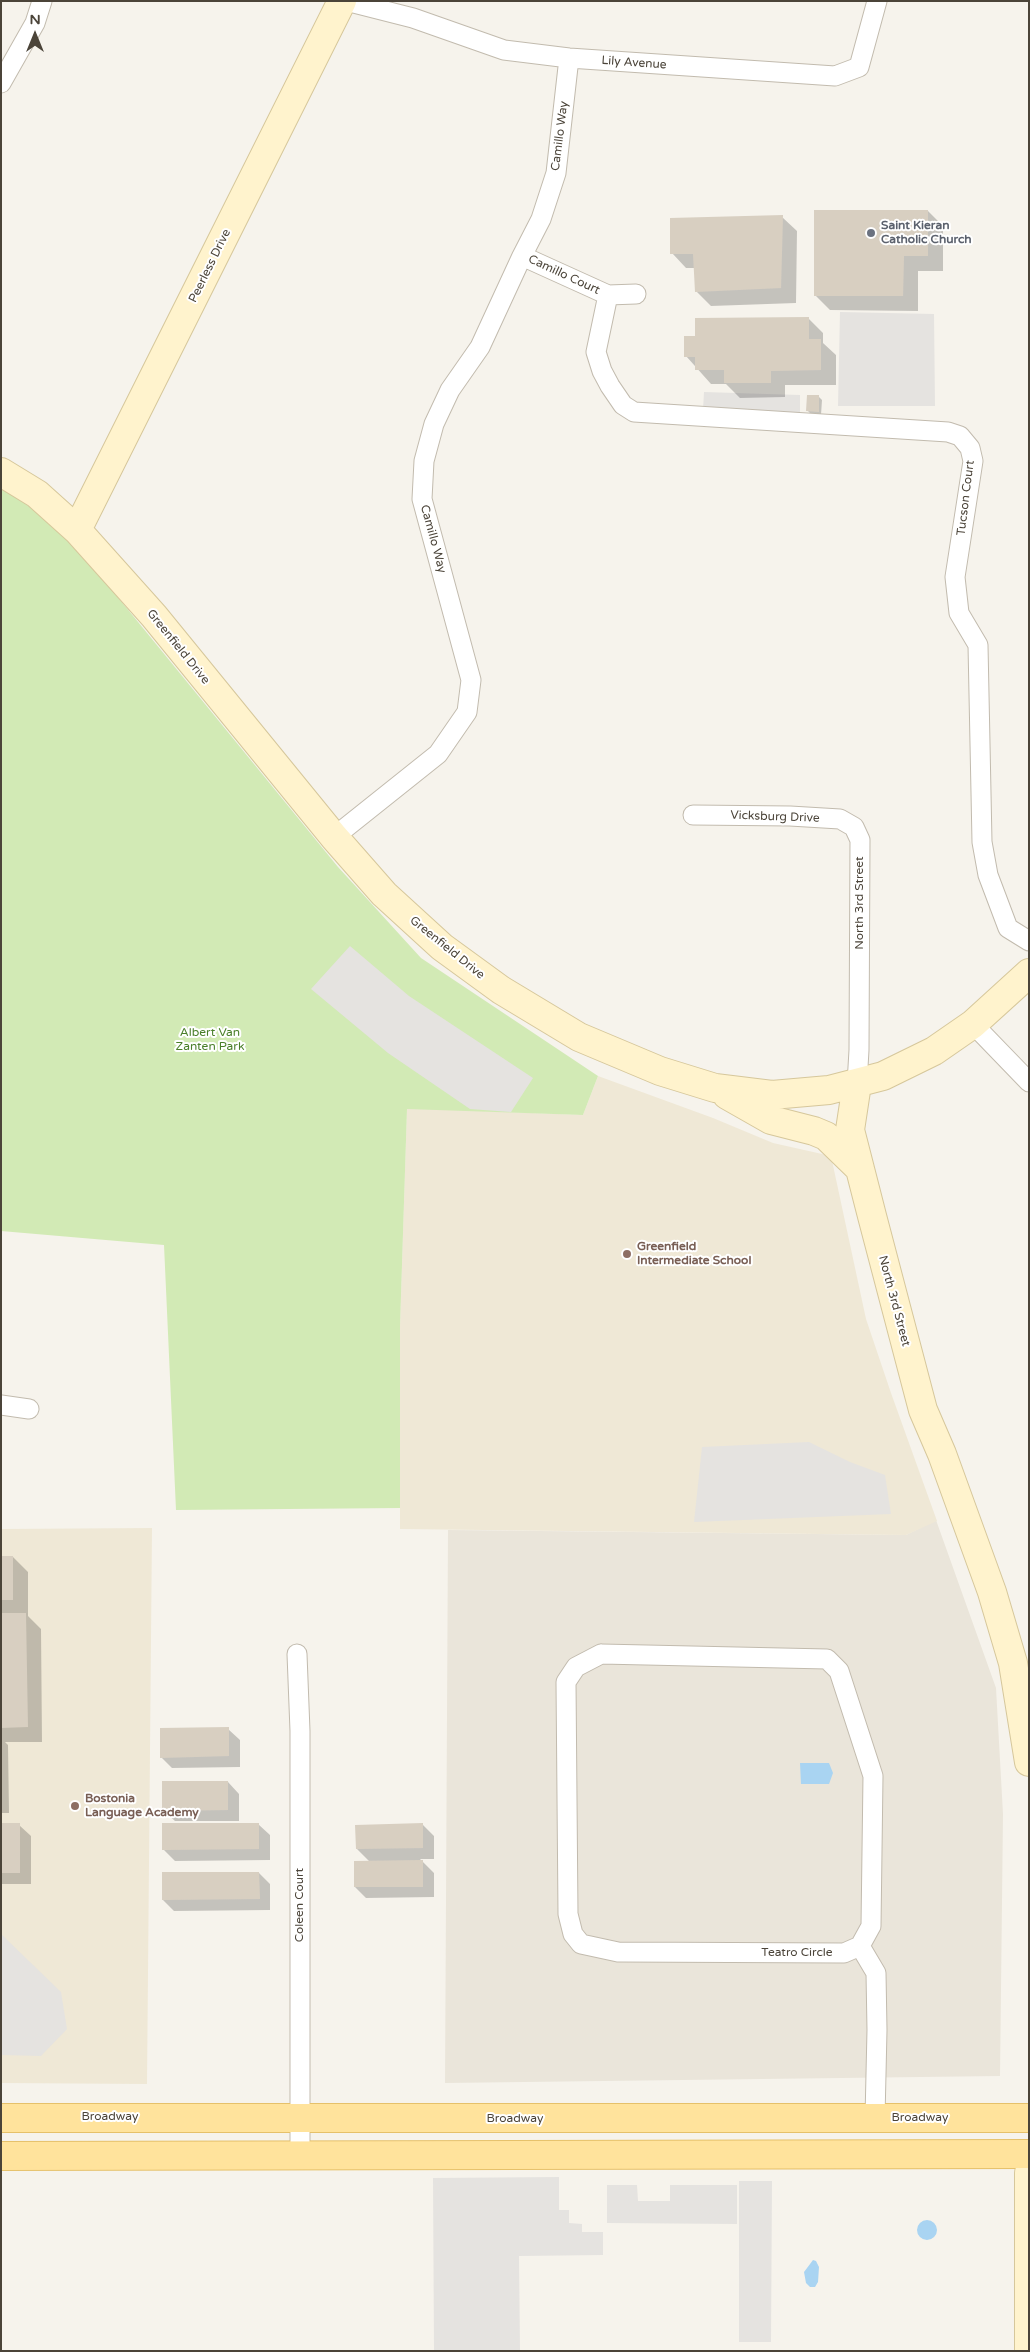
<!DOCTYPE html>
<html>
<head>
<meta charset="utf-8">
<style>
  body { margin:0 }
  #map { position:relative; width:1030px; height:2352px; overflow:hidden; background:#f6f3ec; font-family:"Varela Round",sans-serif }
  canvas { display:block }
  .frame { position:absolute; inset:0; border:2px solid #4b4439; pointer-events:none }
  .north { position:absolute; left:10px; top:10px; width:50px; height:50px; -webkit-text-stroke:4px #fff; paint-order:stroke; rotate:0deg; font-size:14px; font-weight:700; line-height:20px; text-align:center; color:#4b4439 }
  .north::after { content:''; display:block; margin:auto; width:18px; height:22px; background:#4b4439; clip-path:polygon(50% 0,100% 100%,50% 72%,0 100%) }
</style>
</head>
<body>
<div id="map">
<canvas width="1030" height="2352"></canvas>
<div class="frame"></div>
<div class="north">N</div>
</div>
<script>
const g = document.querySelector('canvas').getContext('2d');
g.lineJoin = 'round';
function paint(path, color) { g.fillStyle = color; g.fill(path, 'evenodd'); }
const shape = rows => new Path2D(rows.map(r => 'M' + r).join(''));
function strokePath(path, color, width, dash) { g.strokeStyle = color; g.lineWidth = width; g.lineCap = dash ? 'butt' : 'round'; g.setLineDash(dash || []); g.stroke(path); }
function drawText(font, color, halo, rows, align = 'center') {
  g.font = font + ' "Varela Round",sans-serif'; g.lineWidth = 4; g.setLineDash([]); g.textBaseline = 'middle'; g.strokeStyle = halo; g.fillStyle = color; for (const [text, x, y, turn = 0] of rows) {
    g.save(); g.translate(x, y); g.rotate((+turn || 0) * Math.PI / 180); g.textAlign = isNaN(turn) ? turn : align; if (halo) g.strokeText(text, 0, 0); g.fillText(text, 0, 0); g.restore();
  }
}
const residential = shape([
  [936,1520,996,1688,1003,1814,1000,2076,445,2083,448,1530,906,1535]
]);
const education = shape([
  [598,1076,713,1118,773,1143,831,1156,866,1319,891,1393,937,1521,906,1535,400,1529,400,1327,407,1108,583,1115],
  [152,1528,147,2084,1,2083,1,1529]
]);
const green = shape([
  [1,486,44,517,85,557,338,867,421,958,598,1076,583,1115,407,1109,400,1327,400,1508,176,1510,164,1245,1,1231]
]);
const parking = shape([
  [840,312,934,314,935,406,838,406],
  [704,392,800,395,800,416,703,410],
  [350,946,409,996,533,1078,511,1112,470,1109,388,1053,311,989],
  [809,1442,850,1462,885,1475,891,1514,694,1522,702,1447],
  [1,1934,61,1992,67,2029,41,2056,1,2055],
  [559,2177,559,2210,569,2210,569,2223,582,2224,582,2232,603,2232,603,2255,519,2256,520,2351,434,2351,433,2178],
  [739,2181,772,2181,771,2342,739,2342],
  [607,2185,637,2185,638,2201,670,2201,670,2185,737,2185,737,2224,607,2223]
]);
const water = shape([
  [800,1763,829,1763,833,1773,829,1784,801,1784],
  '917 2230a10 10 0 1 1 20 0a10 10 0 1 1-20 0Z',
  [813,2260,816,2261,819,2267,818,2282,815,2287,810,2287,806,2283,804,2272]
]);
const shadow = shape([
  [928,211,943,226,943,271,918,271,918,311,830,310,815,295],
  [782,217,797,231,796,303,711,306,696,291,695,268,686,268,672,253],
  [808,318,823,333,823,343,836,355,836,385,785,385,785,397,740,398,726,384,711,384,686,356,696,337],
  [818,396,822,400,821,415,811,414,808,411],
  [1,1557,13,1557,28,1572,28,1616,41,1629,42,1742,5,1742,8,1745,9,1813,1,1813],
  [228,1729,240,1740,240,1767,172,1768,161,1757],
  [228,1782,239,1794,239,1821,175,1821,163,1810],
  [258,1824,270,1835,270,1860,175,1861,164,1850],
  [1,1825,19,1825,31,1836,31,1884,1,1884],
  [423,1825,434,1836,434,1859,420,1859,434,1873,434,1897,366,1898,355,1887,370,1862,357,1849],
  [259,1873,270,1884,270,1910,174,1911,163,1900]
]);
const building = shape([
  [814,210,928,210,928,256,904,256,903,296,814,296],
  [783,215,781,288,695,292,693,254,670,254,670,218],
  [809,317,809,339,821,339,821,370,771,371,771,383,724,383,724,370,695,370,695,357,684,357,684,336,695,336,695,318],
  [807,395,819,395,819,412,806,411],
  [1,1556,13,1556,13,1600,1,1600],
  [1,1613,26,1613,28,1727,1,1728],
  [229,1727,229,1756,160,1758,160,1728],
  [162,1781,228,1781,228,1810,162,1811],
  [1,1823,20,1823,20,1873,1,1873],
  [162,1823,259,1823,259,1849,162,1850],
  [423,1823,423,1848,356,1849,355,1825],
  [423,1860,423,1887,354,1887,354,1861],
  [162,1872,259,1872,260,1899,162,1900]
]);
const street = shape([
  [346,1,413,18,504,50,569,58,835,76,859,67,877,1],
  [1,83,35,23,42,1],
  [522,256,608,295,636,294],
  [608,295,596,352,602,371,610,386,623,405,634,412,948,432,960,436,970,448,973,461,955,577,959,613,978,645,982,842,988,875,1008,928,1029,941],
  [693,815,790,816,840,819,854,827,860,840,859,1050,857,1084],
  [334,837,438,754,467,712,471,680,422,499,424,461,434,424,450,390,480,347,522,256,541,219,556,173,569,58],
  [973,1024,1029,1082],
  [1,1405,29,1409],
  [297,1654,300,1731,300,2155],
  [601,1654,827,1659,839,1671,873,1776,871,1926,860,1946,844,1953,618,1952,581,1944,573,1934,568,1914,566,1682,576,1667,601,1654],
  [860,1946,876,1973,877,2030,875,2118]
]);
const secondary = shape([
  [1,472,37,494,77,530,154,616,334,837,384,894,442,947,501,990,579,1037,660,1071,715,1088,772,1095,829,1090,883,1076,934,1051,973,1024,1029,973],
  [77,530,342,1],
  [857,1084,850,1130,872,1216,923,1410,942,1454,992,1592,1013,1663,1029,1762],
  [727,1095,771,1120,814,1131,826,1136,860,1169],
  [1029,2351,1029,2173]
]);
const primary = shape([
  [1,2118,1029,2118],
  [1,2156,1029,2154]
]);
const markers = [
  [871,233,5,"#6b7280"],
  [627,1254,5,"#8d6e63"],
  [75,1806,5,"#8d6e63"]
];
const streetNames = [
  ["Lily Avenue",634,63,4],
  ["Camillo Way",560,136,-83],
  ["Peerless Drive",210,266,-64],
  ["Camillo Court",564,275,25],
  ["Tucson Court",966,498,-83],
  ["Camillo Way",433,539,75],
  ["Greenfield Drive",178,647,51],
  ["Vicksburg Drive",775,817,2],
  ["North 3rd Street",860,903,-90],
  ["Greenfield Drive",447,948,39],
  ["North 3rd Street",894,1301,75],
  ["Coleen Court",300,1905,-90],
  ["Teatro Circle",797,1953],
  ["Broadway",110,2117],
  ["Broadway",920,2118],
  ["Broadway",515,2119]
];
const worshipNames = [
  ["Saint Kieran",881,226],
  ["Catholic Church",881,240]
];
const parkNames = [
  ["Albert Van",210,1033],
  ["Zanten Park",210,1047]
];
const educationNames = [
  ["Greenfield",637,1247],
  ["Intermediate School",637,1261],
  ["Bostonia",85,1799],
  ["Language Academy",85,1813]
];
paint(residential, '#eae5da');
paint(education, '#efe8d6');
paint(green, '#d2eab5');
paint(parking, '#e5e3e0');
paint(water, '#a9d4f2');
paint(shadow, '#0003');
paint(building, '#d8cfc1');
strokePath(street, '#c2bbae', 21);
strokePath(secondary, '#d6c79b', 30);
strokePath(primary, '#e6c16a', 30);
strokePath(street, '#fff', 19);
strokePath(secondary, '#fff3cd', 28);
strokePath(primary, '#ffe39c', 28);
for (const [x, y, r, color] of markers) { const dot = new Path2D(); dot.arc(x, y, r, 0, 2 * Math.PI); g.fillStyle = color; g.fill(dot); strokePath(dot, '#fff', 2); }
drawText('12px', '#4b4439', '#fff', streetNames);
drawText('bold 12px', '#5b616d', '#fff', worshipNames, 'left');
drawText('12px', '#4a7f2a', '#fff', parkNames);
drawText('bold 12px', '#785e54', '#fff', educationNames, 'left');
</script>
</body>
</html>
